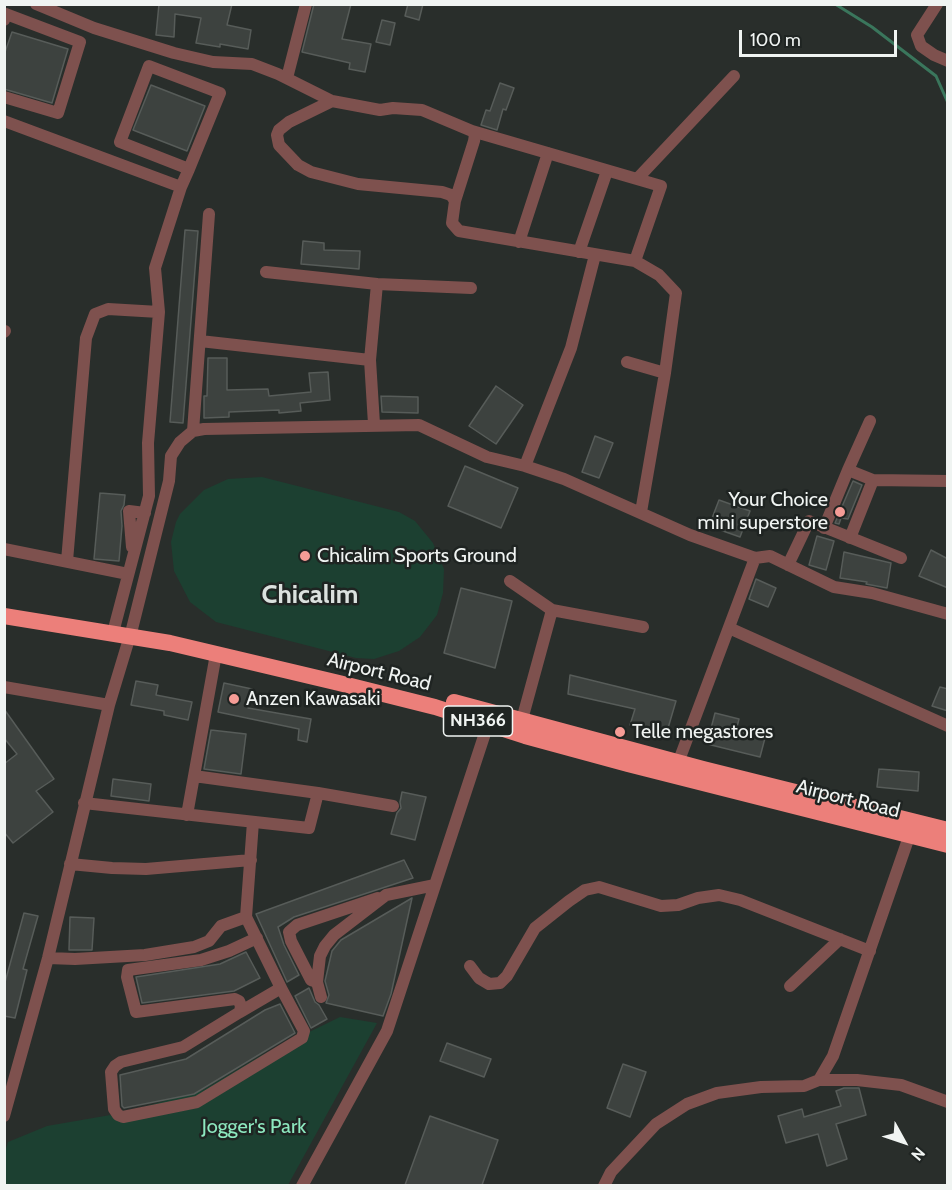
<!DOCTYPE html>
<html>
<head>
<meta charset="utf-8">
<style>
  body { margin:0 }
  #map { position:relative; width:952px; height:1190px; overflow:hidden; background:#292e2b; font-family:Cabin,sans-serif }
  canvas { display:block }
  .frame { position:absolute; inset:0; border:6px solid #f0f4f2; pointer-events:none }
  .north { position:absolute; left:874px; top:1112px; width:60px; height:60px; -webkit-text-stroke:4px #1f2422; paint-order:stroke; rotate:130deg; font-size:16px; font-weight:700; line-height:24px; text-align:center; color:#f0f4f2 }
  .north::after { content:''; display:block; margin:auto; width:21px; height:27px; background:#f0f4f2; clip-path:polygon(50% 0,100% 100%,50% 72%,0 100%) }
  .scale { position:absolute; left:739px; top:30px; width:158px; height:27px; box-sizing:border-box; border:3px solid #f0f4f2; border-top:0; padding-left:8px; font-size:18px; line-height:21px; white-space:nowrap; color:#f0f4f2; -webkit-text-stroke:4px #1f2422; paint-order:stroke }
</style>
</head>
<body>
<div id="map">
<canvas width="952" height="1190"></canvas>
<div class="frame"></div>
<div class="north">N</div>
<div class="scale">100 m</div>
</div>
<script>
const g = document.querySelector('canvas').getContext('2d');
g.lineJoin = 'round';
function paint(path, color) { g.fillStyle = color; g.fill(path, 'evenodd'); }
const shape = rows => new Path2D(rows.map(r => 'M' + r).join(''));
function strokePath(path, color, width, dash) { g.strokeStyle = color; g.lineWidth = width; g.lineCap = dash ? 'butt' : 'round'; g.setLineDash(dash || []); g.stroke(path); }
function drawText(font, color, halo, rows, align = 'center') {
  g.font = font + ' Cabin,sans-serif'; g.lineWidth = 5; g.setLineDash([]); g.textBaseline = 'middle'; g.strokeStyle = halo; g.fillStyle = color; for (const [text, x, y, turn = 0] of rows) {
    g.save(); g.translate(x, y); g.rotate((+turn || 0) * Math.PI / 180); g.textAlign = isNaN(turn) ? turn : align; if (halo) g.strokeText(text, 0, 0); g.fillText(text, 0, 0); g.restore();
  }
}
const green = shape([
  [262,477,399,512,415,521,433,543,444,569,443,593,437,615,420,637,399,651,374,659,356,658,216,622,190,602,174,571,171,542,176,522,180,514,204,490,228,479],
  [340,1017,377,1023,288,1185,5,1186,5,1152,8,1142,47,1126,122,1113,203,1090,262,1055]
]);
const stream = shape([
  [835,4,872,27,936,76,948,103]
]);
const building = shape([
  [159,4,232,4,227,25,251,30,248,49,220,44,220,47,196,43,201,18,175,14,174,37,156,35,159,4],
  [314,4,351,4,342,39,371,44,365,72,349,69,350,63,302,52,314,4],
  [408,4,423,4,419,20,405,16,408,4],
  [382,20,395,23,390,45,376,42,382,20],
  [12,32,68,49,52,103,4,89,4,55,12,32],
  [500,83,514,88,506,110,503,109,497,130,481,125,486,110,490,111,500,83],
  [151,85,205,106,187,151,133,130,151,85],
  [185,230,198,231,183,423,170,422,185,230],
  [303,241,324,243,324,250,360,251,359,269,301,264,303,241],
  [208,358,227,358,227,390,268,389,269,396,311,392,309,373,328,372,330,400,300,403,301,411,279,413,279,410,229,412,229,417,204,418,204,396,207,396,208,358],
  [496,386,523,405,496,444,469,426,496,386],
  [381,396,418,397,418,413,382,412,381,396],
  [595,436,613,443,599,478,582,472,595,436],
  [465,466,518,488,501,528,448,506,465,466],
  [853,481,862,485,848,519,841,518,839,524,835,523,853,481],
  [100,493,125,495,124,505,121,511,122,526,119,561,94,559,100,493],
  [719,500,750,511,740,537,709,526,719,500],
  [817,536,834,541,826,570,809,565,817,536],
  [931,550,948,559,948,588,919,576,931,550],
  [844,552,891,563,887,588,866,584,867,582,840,578,844,552],
  [756,579,776,588,768,607,749,599,756,579],
  [461,588,512,601,495,668,444,653,461,588],
  [570,675,676,701,666,735,630,725,635,709,568,694,570,675],
  [136,681,158,685,156,695,192,702,188,720,164,715,164,711,131,705,136,681],
  [224,683,252,689,248,708,311,719,307,742,298,740,299,729,218,712,224,683],
  [940,687,948,689,948,711,932,706,940,687],
  [4,709,54,779,36,791,53,812,13,843,4,832,4,764,17,754,4,738,4,709],
  [715,713,739,719,736,731,765,738,760,757,707,744,715,713],
  [211,730,246,734,241,774,204,769,211,730],
  [879,769,919,772,918,791,877,787,879,769],
  [113,779,151,784,149,801,111,796,113,779],
  [402,792,426,797,415,840,391,834,397,813,401,808,400,802,402,792],
  [404,860,413,878,294,917,278,927,284,945,299,975,287,982,256,914,404,860],
  [412,898,391,994,383,1016,326,1003,329,995,325,981,332,951,341,940,412,898],
  [24,913,38,916,23,969,27,970,15,1018,4,1016,4,986,24,913],
  [70,917,94,918,92,950,69,950,70,917],
  [246,952,260,978,234,991,142,1003,136,977,220,964,246,952],
  [309,988,315,1002,319,1005,327,1019,311,1028,295,996,309,988],
  [280,1004,295,1033,194,1094,124,1108,122,1106,120,1075,186,1059,265,1010,280,1004],
  [447,1043,491,1059,484,1077,440,1061,447,1043],
  [623,1064,646,1072,630,1117,607,1108,623,1064],
  [844,1088,859,1088,866,1115,836,1124,847,1159,827,1166,818,1134,786,1143,778,1116,802,1109,804,1117,841,1106,836,1091,844,1088],
  [430,1116,498,1140,482,1185,405,1185,430,1116]
]);
const minor = shape([
  [36,4,94,28,174,53,213,62,252,64,278,74,332,101,380,110,393,108,422,110,472,131,475,135,474,141,455,201],
  [937,4,917,35,921,46,934,55,948,61],
  [4,20,6,14,80,42,58,113,4,97],
  [287,78,306,4],
  [332,101,289,122,279,130,277,135,279,145,298,165,311,172,358,184,442,192,451,195,455,201,452,223,459,231,635,261,659,275,676,293,665,373,641,512],
  [4,121,181,187],
  [472,131,661,186,635,261],
  [637,179,734,76],
  [519,242,548,153],
  [579,252,607,171],
  [266,272,377,284,370,360,374,424],
  [377,284,471,288],
  [4,332,5,331],
  [200,341,370,360],
  [627,362,665,373],
  [193,431,209,214],
  [525,466,571,348,595,255],
  [848,470,870,421],
  [873,480,948,481],
  [824,528,848,470,873,480,850,538],
  [132,547,129,511,145,513],
  [4,549,128,574],
  [67,561,86,338,95,314,108,309,159,312],
  [788,565,809,521,901,558],
  [510,581,552,610,643,627],
  [115,625,149,496,148,443,159,312,155,268,181,187,189,169,220,93,149,66,120,142,189,169],
  [729,628,948,726],
  [4,687,109,705],
  [520,727,552,610],
  [678,763,755,558,770,556,834,587,872,593,948,614],
  [194,776,216,654],
  [84,803,309,828,318,793,393,806],
  [187,815,194,776,318,793],
  [70,864,112,868,146,869,251,860],
  [257,938,229,951,201,960,128,970,127,977,136,1012,235,999,239,1001,241,1006,240,1012,183,1047,121,1062,115,1066,111,1072,114,1109,118,1115,123,1117,197,1102,302,1038,304,1031,281,988],
  [48,958,75,959,145,955,194,947,209,941,221,926,246,917],
  [470,966,479,978,489,984,500,983,507,976,535,928,569,901,585,890,599,887,661,906,678,905,698,898,719,895,740,900,870,951],
  [317,982,311,980,291,941,289,932,297,925,378,898],
  [790,986,840,939],
  [321,997,317,982,320,956,325,946,334,935,386,895,435,885],
  [240,1012,281,988,246,917,253,822],
  [819,1080,857,1080,901,1085,948,1102],
  [4,1116,48,958,109,705,132,629,169,481,171,456,180,442,193,431,204,429,419,425,487,457,525,466,564,479,690,535,755,558],
  [302,1186,387,1031,488,724],
  [604,1186,611,1172,656,1124,687,1104,717,1093,761,1087,804,1086,819,1080,833,1056,912,828]
]);
const highway = shape([
  [4,616,170,643,339,683,435,707,525,736,628,764,948,845],
  [454,702,703,769,948,830]
]);
const markers = [
  [840,512,6,"#f59c96"],
  [305,556,6,"#f59c96"],
  [234,699,6,"#f59c96"],
  [620,732,6,"#f59c96"]
];
const shields = [
  [478,721,69]
];
const shieldNames = [
  ["NH366",478,721]
];
const poiNames = [
  ["Your Choice",828,500,"right"],
  ["mini superstore",828,523,"right"],
  ["Chicalim Sports Ground",317,556],
  ["Anzen Kawasaki",246,699],
  ["Telle megastores",632,732]
];
const streetNames = [
  ["Airport Road",379,672,14],
  ["Airport Road",848,799,14]
];
const parkNames = [
  ["Jogger's Park",254,1127]
];
const districtNames = [
  ["Chicalim",310,595]
];
paint(green, '#1c4031');
strokePath(stream, '#3a765c', 3);
paint(building, '#3d423f');
strokePath(building, '#575c59', 1.5);
strokePath(minor, '#7e514e', 12);
strokePath(highway, '#ec7f7a', 16);
for (const [x, y, r, color] of markers) { const dot = new Path2D(); dot.arc(x, y, r, 0, 2 * Math.PI); g.fillStyle = color; g.fill(dot); strokePath(dot, '#1f2422', 2); }
for (const [x, y, w] of shields) { const box = new Path2D(); box.roundRect(x - w / 2, y - 15, w, 30, 4.5); g.fillStyle = '#1f2422'; g.fill(box); strokePath(box, '#f0f4f2', 1.5); }
drawText('bold 18px', '#f0f4f2', null, shieldNames);
drawText('20px', '#f0f4f2', '#1f2422', poiNames, 'left');
drawText('20px', '#f0f4f2', '#1f2422', streetNames);
drawText('20px', '#8de8bf', '#1f2422', parkNames);
drawText('bold 26px', '#dbe1de', '#1f2422', districtNames);
</script>
</body>
</html>
